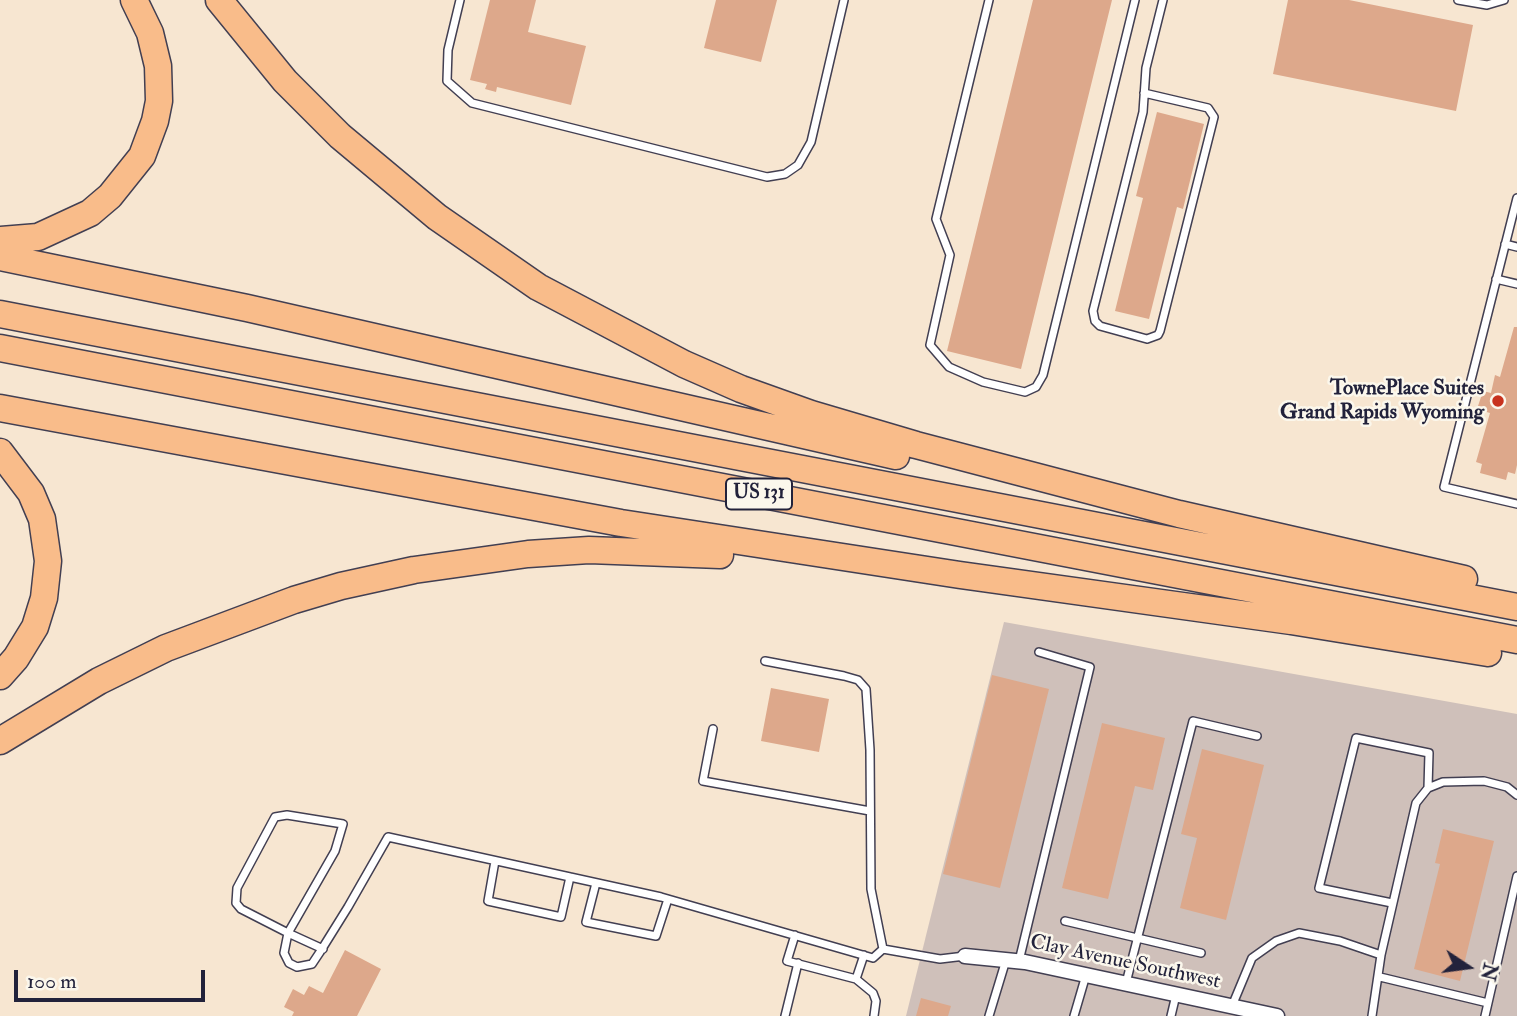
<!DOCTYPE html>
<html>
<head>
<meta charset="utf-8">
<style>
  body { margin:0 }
  #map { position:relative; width:1517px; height:1016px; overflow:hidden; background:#f7e6d1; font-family:"IM FELL Double Pica",serif }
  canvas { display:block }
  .north { position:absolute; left:1433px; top:932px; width:70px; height:70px; -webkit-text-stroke:5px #fbf7ec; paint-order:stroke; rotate:103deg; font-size:19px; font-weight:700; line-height:28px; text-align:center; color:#22223b }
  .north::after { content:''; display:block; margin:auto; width:24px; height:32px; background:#22223b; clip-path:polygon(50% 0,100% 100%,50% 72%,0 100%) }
  .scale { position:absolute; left:14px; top:970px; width:191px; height:32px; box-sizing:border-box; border:4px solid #22223b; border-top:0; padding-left:9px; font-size:21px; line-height:24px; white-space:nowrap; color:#22223b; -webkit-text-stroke:5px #fbf7ec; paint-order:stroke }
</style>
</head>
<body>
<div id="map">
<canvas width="1517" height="1016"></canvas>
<div class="north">N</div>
<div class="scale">100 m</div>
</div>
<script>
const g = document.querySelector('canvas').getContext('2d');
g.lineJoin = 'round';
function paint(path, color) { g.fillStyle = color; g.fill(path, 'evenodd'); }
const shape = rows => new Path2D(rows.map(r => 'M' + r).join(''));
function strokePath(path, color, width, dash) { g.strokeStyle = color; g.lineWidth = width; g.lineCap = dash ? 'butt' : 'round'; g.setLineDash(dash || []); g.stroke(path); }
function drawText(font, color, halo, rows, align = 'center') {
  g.font = font + ' "IM FELL Double Pica",serif'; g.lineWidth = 5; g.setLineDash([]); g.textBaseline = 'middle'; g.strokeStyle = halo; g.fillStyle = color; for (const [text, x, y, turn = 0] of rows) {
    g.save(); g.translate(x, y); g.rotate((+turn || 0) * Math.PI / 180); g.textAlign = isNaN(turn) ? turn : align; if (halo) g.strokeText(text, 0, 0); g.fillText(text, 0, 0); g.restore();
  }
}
const industrial = shape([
  [1004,622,1517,714,1517,1016,906,1016]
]);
const building = shape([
  [490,0,536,0,528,32,586,46,571,105,497,87,496,92,485,89,487,84,470,80],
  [716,0,777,0,761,62,704,48],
  [1033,0,1112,0,1021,369,947,351],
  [1288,0,1349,0,1473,25,1456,111,1273,74],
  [1157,112,1204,124,1183,209,1177,207,1149,319,1115,311,1143,198,1136,196],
  [1514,327,1517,327,1517,465,1515,474,1508,472,1506,480,1480,473,1482,464,1476,462,1490,413,1477,409,1483,391,1491,393,1495,375,1500,377],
  [992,675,1049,689,1000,888,943,874],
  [771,688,829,699,819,752,761,741],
  [1102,723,1165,738,1153,790,1135,786,1108,899,1062,888],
  [1202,749,1264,765,1226,920,1180,908,1197,838,1181,834],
  [1443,829,1494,841,1460,981,1414,969,1440,864,1435,863],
  [345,950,381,969,357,1016,292,1016,294,1012,284,1007,293,989,304,995,309,986,323,993],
  [921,998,951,1006,948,1016,916,1016]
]);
const service = shape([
  [460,0,448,50,447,81,472,103,767,177,785,174,798,165,811,142,844,0],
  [989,0,936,219,950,255,930,345,949,367,983,382,1025,392,1036,387,1043,375,1135,0],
  [1458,0,1487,5,1504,0],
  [1144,93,1208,108,1214,117,1160,331,1158,335,1147,339,1100,326,1095,321,1093,311,1143,112,1146,68,1163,0],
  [1517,198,1444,487,1517,504],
  [1505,244,1517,247],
  [1496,279,1517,284],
  [765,661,844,676,858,680,866,689,870,750,871,889,883,949,940,959,965,956],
  [713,729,703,781,870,811],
  [495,861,488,901,561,917,570,877],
  [596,883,586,922,656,936,668,899],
  [1392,903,1319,888,1356,738,1429,753,1428,788],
  [1065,921,1201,953],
  [795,935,787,961,856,979,864,955],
  [323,949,288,933,335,851,343,824,287,815,275,817,237,888,236,903,241,909,288,933,284,953,289,963,297,967,312,964,320,952,348,907,388,837,661,897,873,958,883,949],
  [1381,955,1416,803,1428,788,1443,782,1484,781,1507,787,1517,795],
  [1019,961,1090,667,1039,652],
  [1380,977,1488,1003,1485,1016],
  [856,979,873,993,876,1001,874,1016],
  [1126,983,1193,721,1257,736],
  [1488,1003,1517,876],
  [1232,1006,1252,958,1276,941,1299,933,1340,941,1381,955,1372,1016],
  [785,1016,798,963],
  [989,1016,1006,960],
  [1074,1016,1086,975],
  [1171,1016,1176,995]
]);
const minor = shape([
  [965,956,1025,962,1277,1016]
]);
const motorway = shape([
  [219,0,285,81,340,136,437,217,538,287,684,364,741,389,811,414,916,445,1179,514,1464,579],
  [0,240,38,237,90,213,110,196,142,156,155,121,159,101,158,66,150,33,134,0],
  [0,257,247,308,896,456],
  [0,314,1517,607],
  [0,348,1517,640],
  [0,408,621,523,960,575,1291,621,1488,653],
  [0,452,31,493,42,519,48,561,44,598,35,627,16,658,0,676],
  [0,741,99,681,166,648,294,600,341,586,414,570,528,554,589,550,720,555]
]);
const markers = [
  [1498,401,7,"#c8321e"]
];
const shields = [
  [759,494,66]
];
const shieldNames = [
  ["US 131",759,494]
];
const poiNames = [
  ["TownePlace Suites",1484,389],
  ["Grand Rapids Wyoming",1484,413]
];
const streetNames = [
  ["Clay Avenue Southwest",1125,963,12]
];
paint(industrial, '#cfc0ba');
paint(building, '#dda88b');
strokePath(service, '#423f52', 10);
strokePath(minor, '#423f52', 17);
strokePath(motorway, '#423f52', 29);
strokePath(service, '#fff', 7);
strokePath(minor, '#fff', 14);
strokePath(motorway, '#f9bc8a', 26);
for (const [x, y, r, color] of markers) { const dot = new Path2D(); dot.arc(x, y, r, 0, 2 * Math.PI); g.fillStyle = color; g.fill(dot); strokePath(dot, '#fbf7ec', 2.5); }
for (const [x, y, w] of shields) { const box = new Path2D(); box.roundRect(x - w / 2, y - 15.5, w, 31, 5); g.fillStyle = '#fbf7ec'; g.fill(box); strokePath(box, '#22223b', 2); }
drawText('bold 19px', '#22223b', null, shieldNames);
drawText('bold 21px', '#22223b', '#fbf7ec', poiNames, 'right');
drawText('21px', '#22223b', '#fbf7ec', streetNames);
</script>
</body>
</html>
